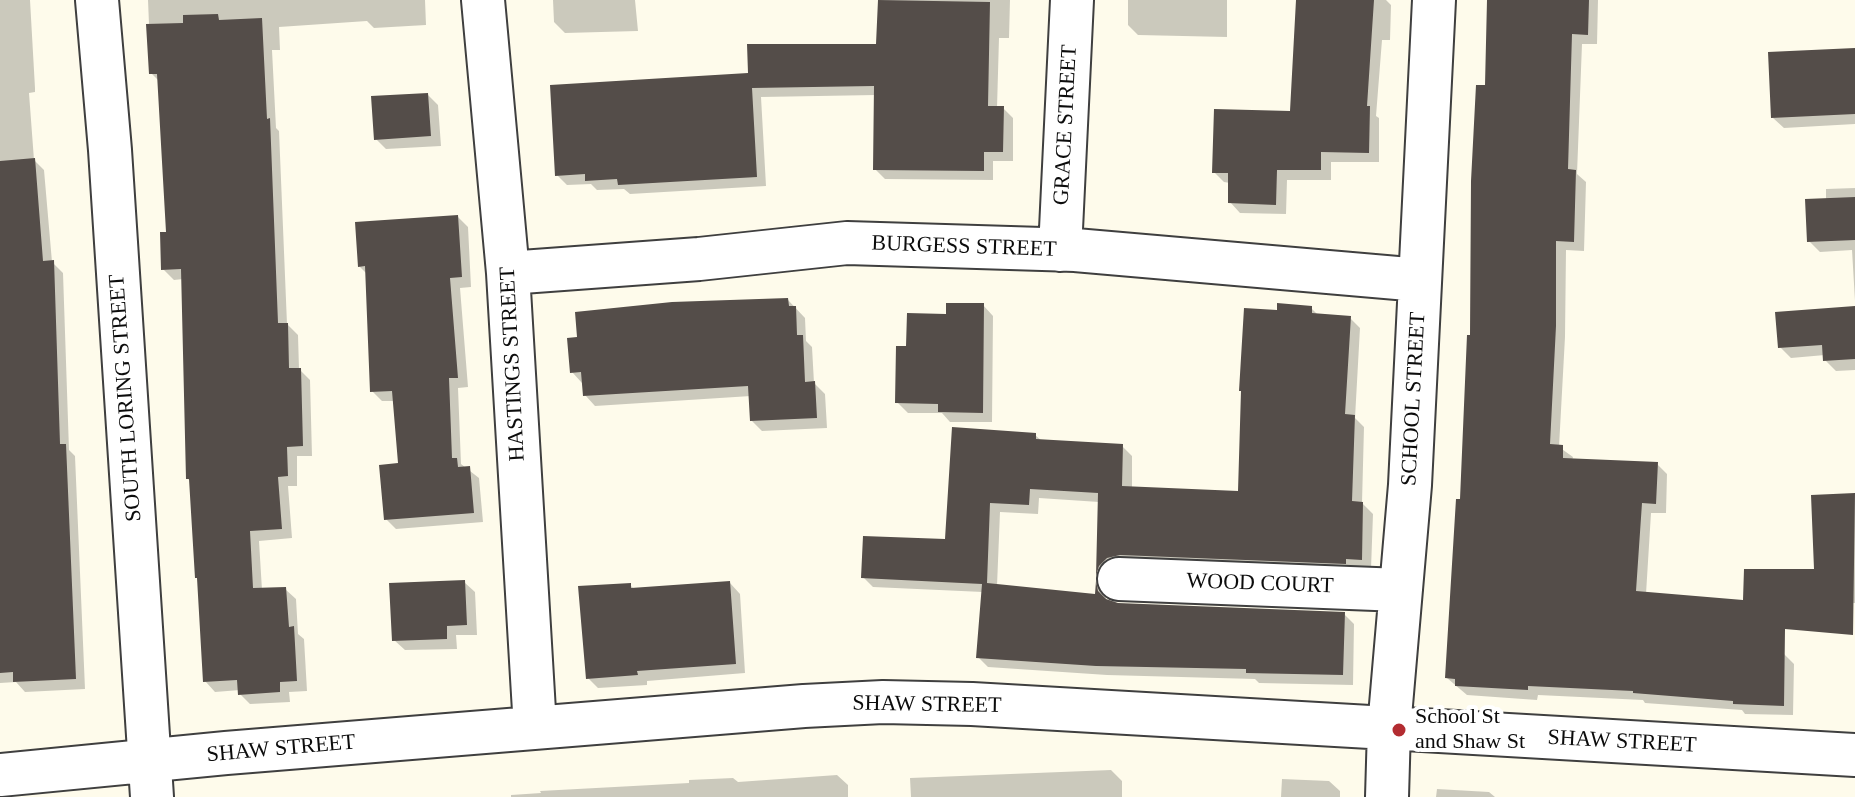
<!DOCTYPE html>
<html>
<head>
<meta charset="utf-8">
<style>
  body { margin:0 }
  canvas { display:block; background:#fefbeb }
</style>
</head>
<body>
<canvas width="1855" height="797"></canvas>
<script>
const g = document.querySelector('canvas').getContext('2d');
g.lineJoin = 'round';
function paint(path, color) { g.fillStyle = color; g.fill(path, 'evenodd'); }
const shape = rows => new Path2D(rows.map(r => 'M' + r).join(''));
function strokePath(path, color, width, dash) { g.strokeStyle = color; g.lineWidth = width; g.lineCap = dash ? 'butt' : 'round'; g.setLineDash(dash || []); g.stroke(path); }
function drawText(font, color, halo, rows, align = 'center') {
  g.font = font + ' Georgia,serif'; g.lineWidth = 8; g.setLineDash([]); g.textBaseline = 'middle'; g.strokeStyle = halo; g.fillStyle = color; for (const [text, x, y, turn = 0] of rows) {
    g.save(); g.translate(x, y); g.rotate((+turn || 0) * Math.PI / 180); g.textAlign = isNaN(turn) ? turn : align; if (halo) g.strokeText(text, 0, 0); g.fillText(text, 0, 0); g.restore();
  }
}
const shadow = shape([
  [0,0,30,0,35,88,35,92,29,93,34,160,44,170,52,262,63,273,69,450,75,456,85,689,25,692,16,682,0,683],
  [148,0,425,0,426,25,374,28,367,21,279,27,280,50,272,50,276,128,279,131,287,324,298,335,299,369,310,380,312,456,297,456,297,486,288,486,292,538,259,541,262,590,285,589,296,599,298,634,304,639,307,691,289,692,290,702,250,704,240,694,240,690,215,692,205,681,191,481,188,479,183,279,174,280,163,269,168,234,159,81,151,73],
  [553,0,635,0,638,31,565,33,554,22],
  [880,0,1010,0,1009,38,999,38,997,108,1003,108,1013,118,1013,161,993,161,993,180,885,179,875,169,876,95,761,97,766,186,630,194,624,189,597,190,591,184,567,185,557,175,750,75,878,46],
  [1128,0,1227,0,1227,37,1138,35,1128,25],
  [1298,0,1386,0,1391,5,1390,40,1382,40,1376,116,1379,118,1379,162,1331,162,1331,180,1287,180,1286,214,1240,213,1230,202,1230,183,1224,182,1214,172,1292,113],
  [1491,0,1598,0,1597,44,1582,44,1577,174,1586,182,1584,251,1566,250,1565,337,1559,447,1573,457,1572,461,1657,464,1667,474,1666,513,1651,513,1646,594,1784,654,1794,664,1793,715,1745,714,1742,710,1645,703,1643,700,1538,695,1537,700,1467,695,1447,678,1462,501],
  [1855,50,1855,124,1784,128,1773,118],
  [428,95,438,105,441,146,386,149,376,139],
  [1855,188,1855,301,1852,250,1820,252,1809,241,1826,201,1826,189],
  [458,217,468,227,471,287,460,288,468,387,458,388,461,464,479,478,483,522,396,529,386,519,400,465,395,401,382,401,372,391,367,274,359,266],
  [788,300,805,318,806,341,812,347,814,383,825,394,827,428,762,431,752,421,751,396,595,406,585,395,582,383,572,372],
  [983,305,993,316,992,422,950,422,942,413,908,413,897,402,908,349,948,316],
  [1311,308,1319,316,1350,318,1360,328,1355,418,1364,427,1362,503,1373,514,1371,569,1106,584,1098,575,1099,502,1039,498,1038,514,1000,512,997,586,1097,596,1097,585,1105,593,1107,602,1118,605,1344,614,1354,624,1353,685,1259,683,1255,679,1107,675,988,667,978,657,983,592,873,587,863,577,947,541,1035,435,1043,442,1122,446,1132,456,1132,488,1240,493,1279,312],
  [1855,308,1855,370,1836,371,1825,360,1825,355,1791,358,1780,347],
  [1855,495,1855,603,1827,604,1813,497],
  [464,582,475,592,477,635,456,635,457,649,405,650,394,640],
  [730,583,740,594,745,673,647,681,647,685,598,688,588,678,630,585,635,590],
  [1111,770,1122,781,1122,797,911,797,910,778],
  [837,775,848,785,848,797,511,797,511,795,541,793,540,791,689,783,689,780,733,778,738,782],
  [1282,779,1329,781,1340,791,1340,797,1281,797],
  [1437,789,1489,792,1495,797,1436,797]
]);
const building = shape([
  [878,0,990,2,988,106,1004,106,1003,152,984,152,984,171,873,170,874,86,752,88,757,177,618,185,617,179,585,181,585,174,555,176,550,85,748,73,747,44,876,44],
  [1296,0,1374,0,1367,106,1370,106,1369,153,1321,152,1321,170,1277,170,1276,205,1228,203,1228,173,1212,173,1214,109,1290,111],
  [1487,0,1589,0,1588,35,1572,34,1568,169,1576,170,1574,242,1556,241,1556,326,1550,444,1563,445,1563,458,1658,462,1656,504,1642,503,1636,591,1743,600,1744,569,1814,569,1811,495,1855,493,1853,635,1785,629,1784,706,1733,704,1733,701,1633,693,1633,691,1528,686,1528,690,1455,686,1455,679,1445,678,1456,499,1460,499,1467,335,1470,335,1471,181,1476,85,1485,85],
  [218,14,219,20,262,18,267,119,270,118,278,323,288,323,289,368,301,368,303,446,287,447,288,476,278,477,282,529,250,531,253,588,286,587,289,627,294,626,297,681,280,682,280,692,238,695,237,680,203,682,197,578,195,578,189,479,186,479,181,269,161,270,160,232,166,232,157,74,149,74,146,24,183,23,183,15],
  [1855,48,1855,114,1771,118,1768,52],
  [428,93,431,136,374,140,371,96],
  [35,158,43,261,54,260,60,444,66,444,76,679,13,682,13,672,0,673,0,161],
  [1855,197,1855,240,1807,242,1805,199],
  [458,215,462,277,450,278,458,378,449,378,452,458,457,458,458,467,470,466,474,513,384,520,379,465,398,463,392,391,370,392,365,266,358,267,355,222],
  [788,298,789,306,796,306,797,335,803,335,805,382,815,381,817,418,750,421,748,386,583,396,581,372,570,373,567,338,577,337,575,312,672,302],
  [946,303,984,303,983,413,938,412,938,404,895,403,896,346,906,346,907,313,946,314],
  [1277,303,1312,306,1312,313,1351,316,1345,414,1355,415,1352,501,1363,502,1362,560,1346,559,1346,564,1120,555,1107,558,1099,566,1096,576,1098,493,1030,489,1029,505,990,503,987,583,1095,594,1096,581,1098,591,1106,599,1118,603,1345,612,1343,675,1246,673,1246,669,1096,666,976,658,982,584,861,578,863,536,945,539,952,427,1036,433,1036,439,1123,444,1122,486,1238,491,1241,391,1239,391,1244,308,1277,310],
  [1855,306,1855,359,1823,361,1822,345,1778,348,1775,312],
  [465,580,467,625,447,626,447,639,392,641,389,583],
  [730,581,736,664,637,671,638,675,586,679,578,586,631,583,631,588]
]);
const minor = shape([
  [97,0,110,150,152,797],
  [483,0,508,273,535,728],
  [1060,250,1072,0],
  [508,273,699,259,847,243,1075,250,1420,280],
  [1119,579,1401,590],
  [0,775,226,753,804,706,883,702,972,704,1855,755],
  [1387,797,1389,728,1410,485,1434,0]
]);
const markers = [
  [1399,730,8,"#b32c31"]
];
const streetNames = [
  ["GRACE STREET",1066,125,-87],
  ["BURGESS STREET",964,247,2],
  ["HASTINGS STREET",513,364,-93],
  ["SOUTH LORING STREET",126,398,-94],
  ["SCHOOL STREET",1414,399,-87],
  ["WOOD COURT",1260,584,2],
  ["SHAW STREET",927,705,1],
  ["SHAW STREET",1622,742,3],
  ["SHAW STREET",281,749,-5]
];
const poiNames = [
  ["School St",1415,717],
  ["and Shaw St",1415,742]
];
paint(shadow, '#0003');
paint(building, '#544d49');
strokePath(minor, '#3f3f3f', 46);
strokePath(minor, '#fff', 42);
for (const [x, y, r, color] of markers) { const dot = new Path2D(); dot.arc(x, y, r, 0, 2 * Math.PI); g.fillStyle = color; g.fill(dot); strokePath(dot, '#fff', 3); }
drawText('22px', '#0c0c0c', '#fff', streetNames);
drawText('22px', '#0c0c0c', '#fff', poiNames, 'left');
</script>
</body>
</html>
